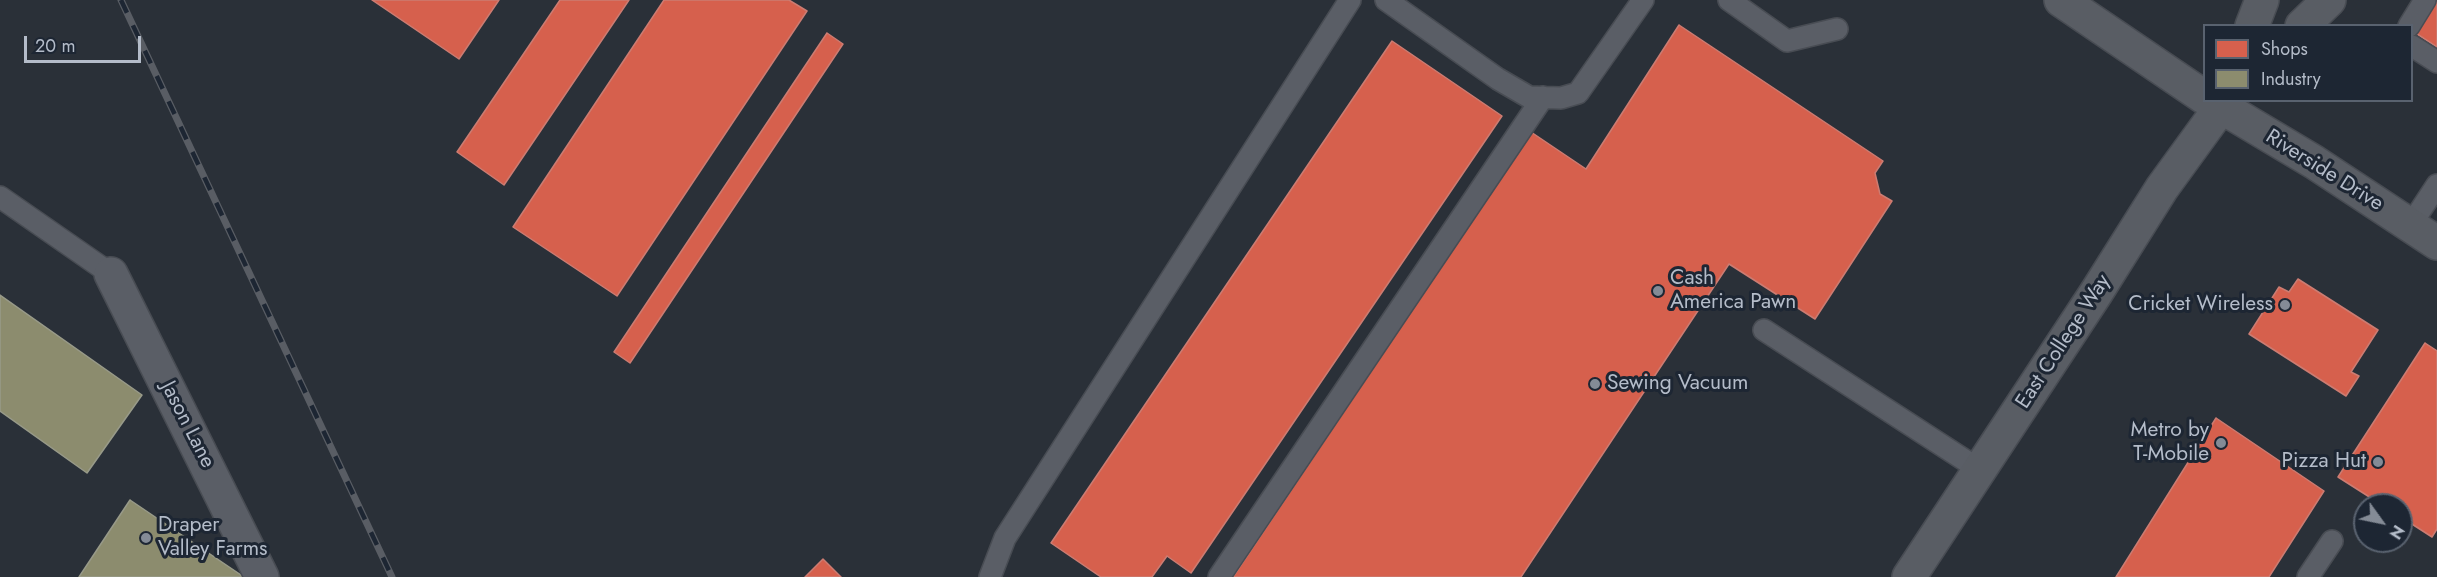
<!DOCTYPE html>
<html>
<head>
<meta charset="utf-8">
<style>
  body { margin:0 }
  #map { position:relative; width:2437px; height:577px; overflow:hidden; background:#2a3038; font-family:Jost,sans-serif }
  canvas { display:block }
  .legend { position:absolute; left:2203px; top:24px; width:210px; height:78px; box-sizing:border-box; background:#1d2633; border:2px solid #59626f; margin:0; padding:8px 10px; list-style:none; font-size:18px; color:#b4bcc9 }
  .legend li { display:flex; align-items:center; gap:12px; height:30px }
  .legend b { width:30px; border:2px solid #59626f }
  .north { position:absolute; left:2353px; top:493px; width:60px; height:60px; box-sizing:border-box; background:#1d2633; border:2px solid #59626f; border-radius:50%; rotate:123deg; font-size:16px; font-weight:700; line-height:24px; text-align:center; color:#b4bcc9 }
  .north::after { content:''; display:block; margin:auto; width:21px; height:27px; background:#848b96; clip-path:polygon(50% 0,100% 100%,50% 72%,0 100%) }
  .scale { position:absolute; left:24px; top:36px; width:117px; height:27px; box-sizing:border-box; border:3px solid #b4bcc9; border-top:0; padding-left:8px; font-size:18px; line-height:21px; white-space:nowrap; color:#b4bcc9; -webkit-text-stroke:4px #1d2633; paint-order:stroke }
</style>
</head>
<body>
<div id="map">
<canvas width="2437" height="577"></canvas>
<ul class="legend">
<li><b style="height:16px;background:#d6604d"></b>Shops</li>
<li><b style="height:16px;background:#8c8c6e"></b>Industry</li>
</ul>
<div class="north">N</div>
<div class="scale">20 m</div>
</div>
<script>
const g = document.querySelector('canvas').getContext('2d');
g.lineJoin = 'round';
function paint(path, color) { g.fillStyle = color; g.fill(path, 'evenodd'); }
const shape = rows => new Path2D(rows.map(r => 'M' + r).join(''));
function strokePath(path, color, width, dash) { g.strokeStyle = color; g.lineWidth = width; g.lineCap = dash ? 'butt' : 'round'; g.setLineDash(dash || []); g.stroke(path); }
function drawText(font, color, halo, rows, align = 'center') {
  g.font = font + ' Jost,sans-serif'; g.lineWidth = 6; g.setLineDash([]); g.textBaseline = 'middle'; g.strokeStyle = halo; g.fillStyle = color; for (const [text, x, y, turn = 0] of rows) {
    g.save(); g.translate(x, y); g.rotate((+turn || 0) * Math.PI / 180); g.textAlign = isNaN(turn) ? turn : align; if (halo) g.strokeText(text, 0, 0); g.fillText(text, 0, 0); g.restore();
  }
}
const shops = shape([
  [372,0,499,0,459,59,372,0],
  [560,0,629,0,504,185,457,152,560,0],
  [664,0,789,0,807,11,617,296,513,227,664,0],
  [2435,0,2437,0,2437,47,2414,32,2435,0],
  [1679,25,1883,161,1875,173,1880,194,1892,201,1815,319,1729,264,1521,577,1233,577,1531,132,1586,169,1679,25],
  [827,33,843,44,630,363,614,352,827,33],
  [1392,41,1502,116,1191,573,1167,556,1152,577,1101,577,1051,543,1392,41],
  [2298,279,2378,330,2351,372,2359,376,2346,396,2249,334,2279,287,2289,292,2298,279],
  [2425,343,2437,351,2437,529,2432,537,2401,517,2401,505,2382,505,2338,477,2425,343],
  [2216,418,2324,491,2269,577,2116,577,2216,418],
  [823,559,841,577,805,577,823,559]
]);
const industry = shape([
  [0,295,142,395,87,473,0,411,0,295],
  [130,500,244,577,79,577,130,500]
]);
const lane = shape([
  [1386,0,1498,79,1529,97,1561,98,1578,93,1643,0],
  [1729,0,1787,41,1837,29],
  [2409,26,2425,0],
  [2412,46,2437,62],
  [0,197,111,274],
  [2410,226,2437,185],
  [1764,330,1980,470],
  [990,577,1005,538,1350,0],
  [1219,577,1543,97],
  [2308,577,2332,541]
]);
const street = shape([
  [111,274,262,577]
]);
const secondary = shape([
  [2061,0,2204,97],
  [2252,26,2262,0],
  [2302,26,2329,0],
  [2210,100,2314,162,2437,243],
  [1909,577,2096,293,2162,188,2226,100]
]);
const rail = shape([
  [121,0,392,577]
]);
const markers = [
  [1658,291,6,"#848b96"],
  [2285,305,6,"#848b96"],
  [1595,384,6,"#848b96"],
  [2221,443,6,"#848b96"],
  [2378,462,6,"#848b96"],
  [146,538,6,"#848b96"]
];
const streetNames = [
  ["Riverside Drive",2324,171,32],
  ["East College Way",2064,342,-57],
  ["Jason Lane",187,425,63]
];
const poiNames = [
  ["Cash",1670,279],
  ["America Pawn",1670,303],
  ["Cricket Wireless",2273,305,"right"],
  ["Sewing Vacuum",1607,384],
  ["Metro by",2209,431,"right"],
  ["T-Mobile",2209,455,"right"],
  ["Pizza Hut",2366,462,"right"],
  ["Draper",158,526],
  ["Valley Farms",158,550]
];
paint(shops, '#d6604d');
strokePath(shops, '#cc7c72', 1.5);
paint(industry, '#8c8c6e');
strokePath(industry, '#989a89', 1.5);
strokePath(lane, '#484c53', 24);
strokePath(street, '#484c53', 36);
strokePath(secondary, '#484c53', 36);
strokePath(lane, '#5a5e66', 21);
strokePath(street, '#5a5e66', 33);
strokePath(secondary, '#595d64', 33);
strokePath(rail, '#595d64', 7);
strokePath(rail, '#1d2633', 4.5, [14]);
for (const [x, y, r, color] of markers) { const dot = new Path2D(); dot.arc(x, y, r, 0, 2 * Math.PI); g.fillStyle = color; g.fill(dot); strokePath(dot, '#1d2633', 2); }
drawText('21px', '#b4bcc9', '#1d2633', streetNames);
drawText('21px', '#b4bcc9', '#1d2633', poiNames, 'left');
</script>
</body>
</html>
